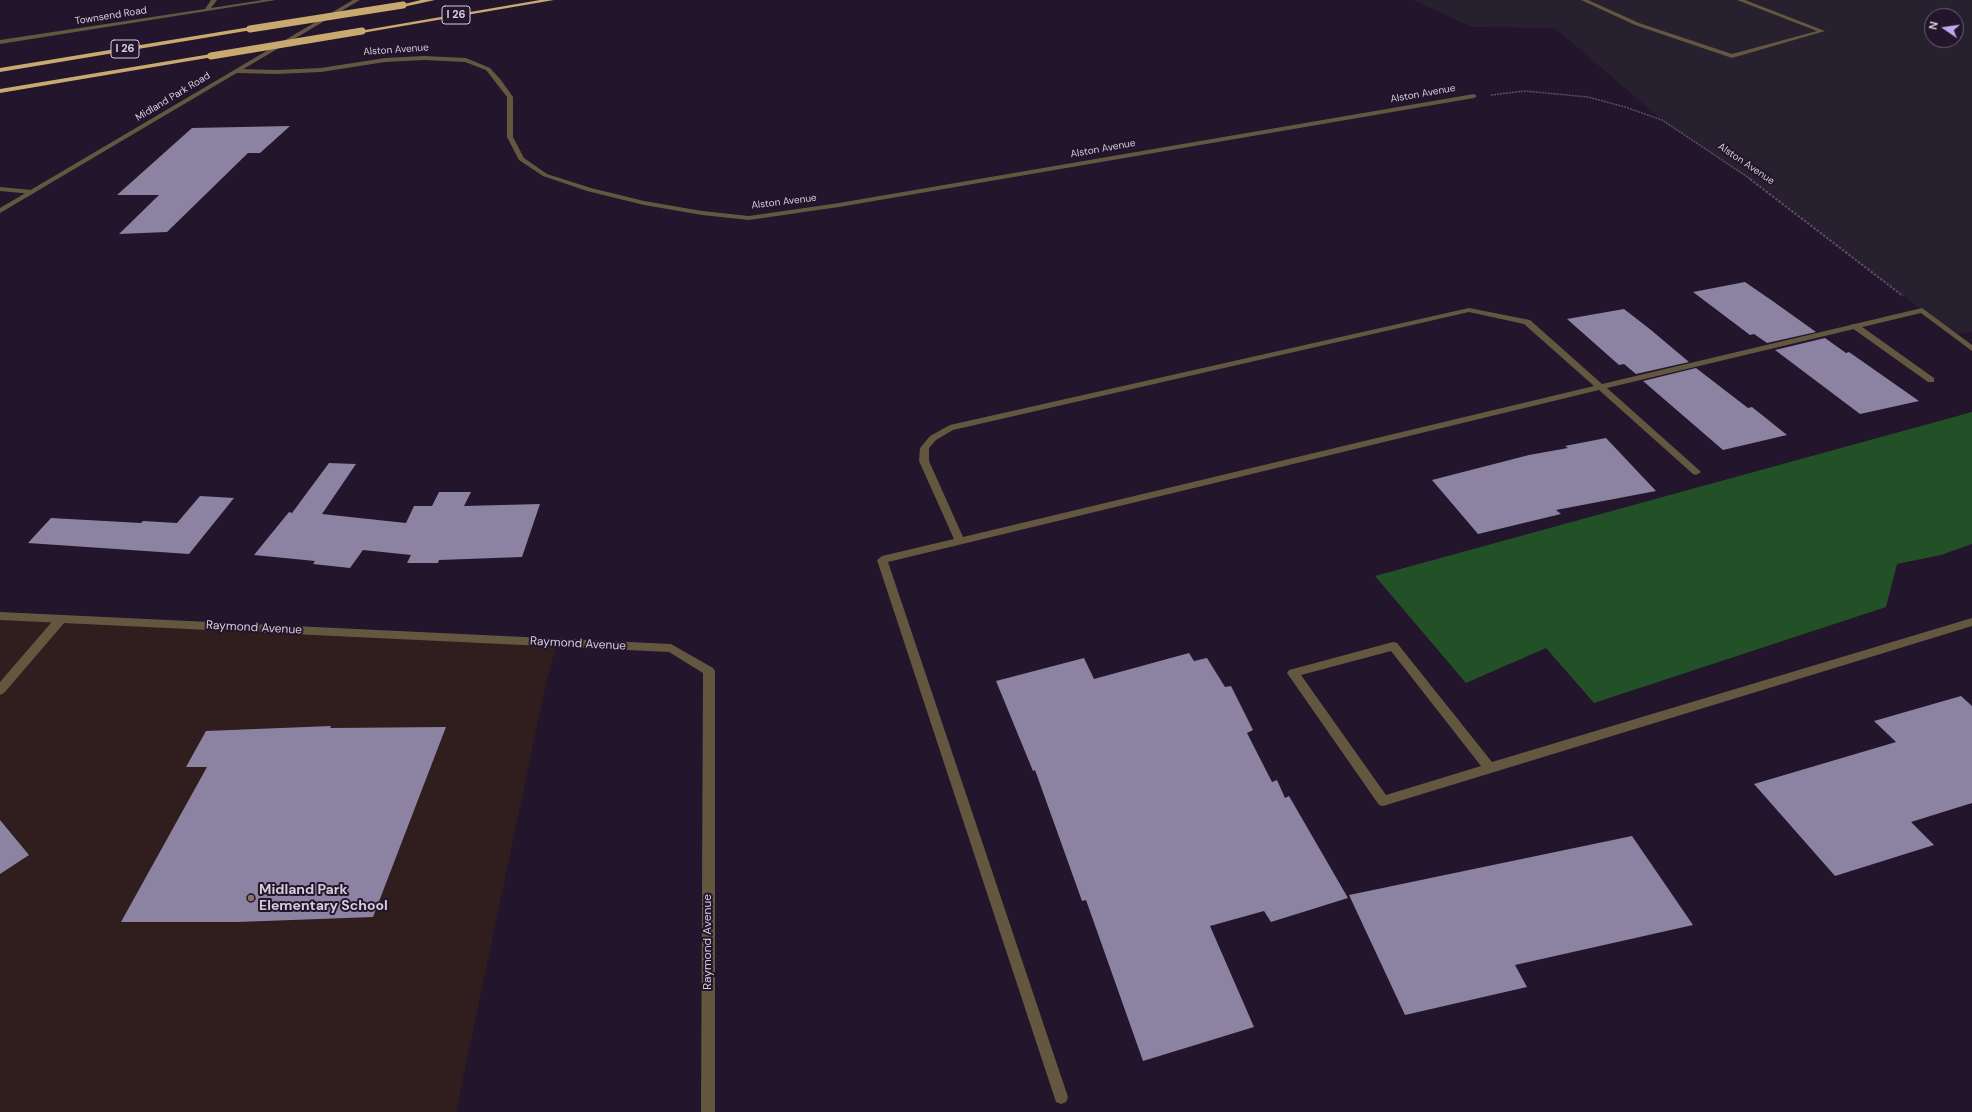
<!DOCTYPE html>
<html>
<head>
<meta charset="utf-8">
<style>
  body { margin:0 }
  #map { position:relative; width:1972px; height:1112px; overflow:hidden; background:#23152b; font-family:"DM Sans",sans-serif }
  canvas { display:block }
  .north { position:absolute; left:1924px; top:8px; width:40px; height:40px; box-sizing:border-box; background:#23152b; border:1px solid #6b5f72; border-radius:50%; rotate:283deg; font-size:11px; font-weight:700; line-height:16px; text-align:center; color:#d6cddc }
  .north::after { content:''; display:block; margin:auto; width:14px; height:18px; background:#c2a7f2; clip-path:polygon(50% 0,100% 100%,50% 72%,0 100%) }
</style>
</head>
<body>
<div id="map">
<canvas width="1972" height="1112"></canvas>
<div class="north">N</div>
</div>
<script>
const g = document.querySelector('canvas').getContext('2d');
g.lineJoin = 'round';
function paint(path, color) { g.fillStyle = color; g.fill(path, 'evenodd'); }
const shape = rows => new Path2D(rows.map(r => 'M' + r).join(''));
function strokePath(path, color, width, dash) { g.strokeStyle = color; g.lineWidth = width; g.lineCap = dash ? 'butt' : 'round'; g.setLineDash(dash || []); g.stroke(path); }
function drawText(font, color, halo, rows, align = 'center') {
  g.font = font + ' "DM Sans",sans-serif'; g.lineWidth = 4; g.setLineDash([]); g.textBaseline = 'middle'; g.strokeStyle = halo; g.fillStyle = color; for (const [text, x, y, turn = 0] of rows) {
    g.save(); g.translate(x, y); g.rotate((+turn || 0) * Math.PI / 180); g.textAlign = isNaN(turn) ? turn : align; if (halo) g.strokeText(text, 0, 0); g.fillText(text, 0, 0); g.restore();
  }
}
const industrial = shape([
  [1413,0,1972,0,1972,332,1953,334,1760,185,1662,120,1555,28,1472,27],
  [1932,16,1956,16,1956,40,1932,40]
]);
const education = shape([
  [0,616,558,640,546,683,456,1112,0,1112]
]);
const forest = shape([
  [1972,412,1972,544,1941,555,1897,564,1886,607,1594,703,1546,648,1466,683,1375,576]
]);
const building = shape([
  [290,126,260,153,248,153,167,232,119,234,159,195,117,195,192,128],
  [1745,282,1774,302,1816,332,1767,343,1754,334,1750,335,1693,292],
  [1624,309,1651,330,1689,362,1636,374,1624,364,1619,365,1567,319],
  [1825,338,1846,353,1849,352,1919,401,1860,414,1775,350],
  [1696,368,1748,408,1752,407,1787,435,1723,450,1643,381],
  [1606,438,1656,491,1556,510,1561,514,1478,534,1432,480,1529,455,1568,448,1565,446],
  [329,463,356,464,322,514,406,523,414,506,432,506,439,492,471,492,464,506,540,504,522,557,439,560,438,563,407,563,411,555,363,550,350,568,313,564,315,561,254,555,289,512,292,513],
  [200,496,234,498,189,554,28,543,51,518,141,523,143,521,177,523],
  [1189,653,1194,661,1207,658,1225,687,1231,686,1253,730,1247,733,1272,782,1277,780,1285,798,1289,796,1348,898,1271,922,1264,911,1210,926,1254,1027,1143,1061,1086,900,1082,901,1035,770,1033,771,996,681,1084,658,1094,679],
  [1961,696,1972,706,1972,803,1911,822,1934,845,1835,876,1754,784,1896,742,1874,721],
  [331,726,330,728,446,727,373,917,238,922,121,922,207,767,186,767,206,731],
  [0,820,29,855,0,874],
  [1632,836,1693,925,1515,965,1527,987,1405,1015,1349,895]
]);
const pathFar1 = shape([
  [1491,95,1525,91,1588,97,1625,107,1662,120,1752,180]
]);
const path = shape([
  [1750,179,1903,296]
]);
const service = shape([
  [1581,0,1588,0,1639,23,1732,54,1817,31,1737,0,1745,0,1825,31,1732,58,1635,25,1581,0],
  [1852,324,1858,324,1934,378,1934,382,1928,382,1852,328,1852,324],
  [61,615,65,616,66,619,65,622,4,693,0,695,0,682,57,616,61,615]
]);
const minor = shape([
  [211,0,217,0,211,8,263,0,276,0,0,44,0,40,205,9,211,0],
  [424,56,466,58,490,68,501,80,513,97,513,137,524,158,547,174,591,188,644,201,702,211,749,216,839,203,1474,94,1477,96,1474,98,839,207,749,220,702,215,644,205,587,191,543,176,519,160,507,137,507,97,486,70,465,62,424,60,385,62,321,72,277,74,237,73,234,71,237,69,277,70,321,68,385,58,424,56],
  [0,187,32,190,35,192,32,194,0,191,0,187],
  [1469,308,1530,320,1602,384,1922,308,1972,345,1972,351,1921,313,1607,388,1699,470,1701,472,1696,475,1693,474,1599,390,888,562,1068,1097,1066,1102,1061,1104,1056,1102,877,560,882,556,954,539,919,461,920,448,930,436,950,425,1469,308],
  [1469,312,1524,324,1594,386,963,537,929,461,929,448,936,440,953,430,1469,312],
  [0,612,671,644,713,668,715,671,715,1112,701,1112,703,673,669,652,0,620,0,612],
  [1972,618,1972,626,1383,806,1379,805,1287,673,1289,670,1293,669,1393,642,1397,643,1492,762,1972,618],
  [1391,651,1481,766,1386,795,1301,675,1391,651]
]);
const tertiary = shape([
  [353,0,360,0,0,213,0,208,353,0]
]);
const motorway = shape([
  [421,0,435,0,403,7,400,5,421,0],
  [540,0,554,0,362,33,359,31,540,0],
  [250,27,252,28,252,30,0,72,0,68,250,27],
  [211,54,214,56,213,57,0,93,0,89,211,54]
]);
const motorwayBridge = shape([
  [250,29,403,5],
  [211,56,362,31]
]);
const markers = [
  [251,898,4,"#8d6e63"]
];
const farStreetnames = [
  ["Townsend Road",111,16,-9],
  ["Alston Avenue",396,50,-4],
  ["Alston Avenue",1423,94,-10],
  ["Midland Park Road",173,97,-31],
  ["Alston Avenue",1103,149,-10],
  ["Alston Avenue",1746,164,34],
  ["Alston Avenue",784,202,-7]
];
const shields = [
  [456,15,28],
  [125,49,28]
];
const shieldNames = [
  ["I 26",456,15],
  ["I 26",125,49]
];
const streetNames = [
  ["Raymond Avenue",254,628,3],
  ["Raymond Avenue",578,644,3],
  ["Raymond Avenue",708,942,-90]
];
const nearPoinames = [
  ["Midland Park",259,890],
  ["Elementary School",259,906]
];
paint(industrial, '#26202f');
paint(education, '#301d1d');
paint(forest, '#225027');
paint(building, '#8b83a1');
strokePath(pathFar1, '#5d5064', 1.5, [2, 1]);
strokePath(path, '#5d5064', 2, [2.5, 1.5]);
paint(service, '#635740');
paint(minor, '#635740');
paint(tertiary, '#635740');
paint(motorway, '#c8a96f');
strokePath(motorwayBridge, '#c8a96f', 7);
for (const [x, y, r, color] of markers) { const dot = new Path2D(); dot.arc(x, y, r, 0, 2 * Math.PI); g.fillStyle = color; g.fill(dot); strokePath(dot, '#23152b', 1.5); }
drawText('10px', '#d6cddc', '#23152b', farStreetnames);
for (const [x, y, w] of shields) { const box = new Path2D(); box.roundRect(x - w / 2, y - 9, w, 18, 3); g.fillStyle = '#23152b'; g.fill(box); strokePath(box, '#d6cddc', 1); }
drawText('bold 11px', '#d6cddc', null, shieldNames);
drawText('12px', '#d6cddc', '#23152b', streetNames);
drawText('bold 14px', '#d6cddc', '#23152b', nearPoinames, 'left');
</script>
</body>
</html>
